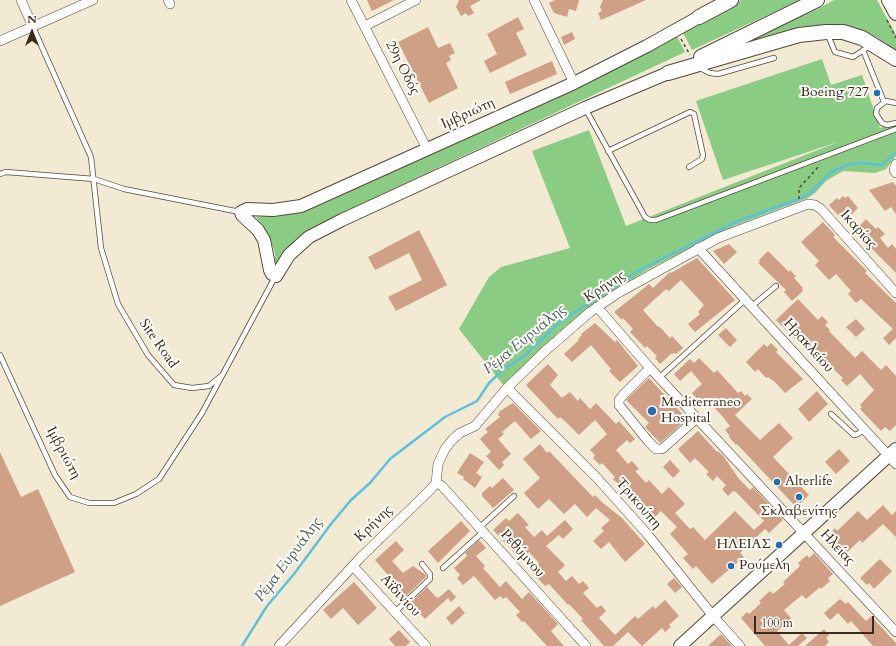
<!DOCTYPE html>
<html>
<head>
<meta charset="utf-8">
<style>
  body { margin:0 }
  #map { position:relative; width:896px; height:646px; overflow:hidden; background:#f2ead3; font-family:Cardo,serif }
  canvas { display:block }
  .north { position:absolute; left:12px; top:12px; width:40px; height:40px; -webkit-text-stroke:3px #fdfcf7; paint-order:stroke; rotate:0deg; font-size:11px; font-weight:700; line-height:16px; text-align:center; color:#3b2a1e }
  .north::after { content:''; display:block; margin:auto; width:14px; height:18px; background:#3b2a1e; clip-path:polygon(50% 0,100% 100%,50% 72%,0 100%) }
  .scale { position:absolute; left:754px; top:616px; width:120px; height:18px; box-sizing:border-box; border:2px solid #3b2a1e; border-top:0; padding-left:5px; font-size:12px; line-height:14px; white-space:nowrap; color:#3b2a1e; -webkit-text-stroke:3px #fdfcf7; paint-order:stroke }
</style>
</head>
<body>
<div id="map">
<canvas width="896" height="646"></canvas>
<div class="north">N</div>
<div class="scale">100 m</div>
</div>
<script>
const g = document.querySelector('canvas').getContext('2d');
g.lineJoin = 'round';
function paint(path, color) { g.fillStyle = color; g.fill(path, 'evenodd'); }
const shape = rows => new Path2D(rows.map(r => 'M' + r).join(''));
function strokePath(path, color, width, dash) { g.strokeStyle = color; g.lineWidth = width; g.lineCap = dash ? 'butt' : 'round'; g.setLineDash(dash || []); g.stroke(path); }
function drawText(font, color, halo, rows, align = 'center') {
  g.font = font + ' Cardo,serif'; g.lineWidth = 4; g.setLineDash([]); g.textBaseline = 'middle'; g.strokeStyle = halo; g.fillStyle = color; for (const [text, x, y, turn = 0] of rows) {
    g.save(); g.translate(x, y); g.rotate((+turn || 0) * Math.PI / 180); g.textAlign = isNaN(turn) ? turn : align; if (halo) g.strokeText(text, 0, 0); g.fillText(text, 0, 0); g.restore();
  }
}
const green = shape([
  [741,0,800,0,692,50,683,33],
  [834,0,877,0,896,35,896,51,878,38,863,31,790,31,733,46,818,9],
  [677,36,685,52,331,218,306,233,278,263,275,262,275,253,269,237,256,217,293,213,325,203],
  [822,59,831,85,862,75,880,128,896,121,896,156,886,169,875,173,843,171,826,181,815,193,808,198,734,226,649,269,599,300,559,332,504,386,459,329,489,277,501,267,570,248,532,151,589,130,626,226,838,142,723,180,696,101]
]);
const stream = shape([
  [242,646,267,606,294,574,331,524,351,500,370,483,390,459,445,417,477,401,489,383,505,368,524,356,560,322,638,271,735,222,799,199,809,194,831,172,847,165,861,163,881,165,896,153]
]);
const building = shape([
  [367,0,394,0,372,11],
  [459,0,481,0,470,6,474,13,468,16,466,13,461,16,456,7],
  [555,0,579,0,576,11,569,9,567,17,554,13,549,3],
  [603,0,646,0,601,20,598,13,602,11,600,7],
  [518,17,524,29,516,33,527,55,490,73,484,61,497,54,487,34],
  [428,27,438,48,450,43,455,53,449,56,451,60,446,63,458,88,429,103,398,42],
  [572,32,575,39,564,45,561,37],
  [552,61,557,74,510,94,505,82],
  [893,182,896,186,896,214,891,207,885,211,869,190],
  [843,196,845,198,848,196,858,208,844,222,829,205,837,198,839,200],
  [866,219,876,229,878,227,885,234,880,238,888,248,892,244,896,249,896,273,856,233,859,230,857,229],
  [823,222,835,235,833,237,867,271,865,273,896,303,896,338,889,345,883,338,893,329,861,299,856,303,848,294,851,291,836,274,829,280,815,265,819,261,801,242],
  [419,230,447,285,396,311,388,297,422,280,409,253,375,270,368,257],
  [729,244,737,252,724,264,713,251],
  [768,251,789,272,790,270,796,276,794,278,803,288,802,289,803,291,792,301,784,292,786,290,758,263,760,262,759,260],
  [697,258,735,300,695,332,688,324,700,314,698,312,704,305,681,280,669,291,666,289,643,310,658,327,659,326,670,338,672,336,683,348,676,354,675,353,671,354,660,364,655,358,657,356,647,346,645,348,630,332,633,329,623,318,622,320,614,312,649,284,653,288,670,272,671,273],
  [798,299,818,320,822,316,828,322,825,325,830,330,829,331,855,358,862,351,881,370,886,365,896,376,896,425,890,431,885,427,881,431,860,409,862,407,860,405,874,390,860,374,847,386,841,380,843,378,830,366,825,371,815,360,818,357,805,343,802,346,776,320],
  [856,319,865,329,856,337,846,327],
  [595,323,615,342,617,340,638,366,620,382,609,371,611,369,591,345,572,362,564,354,579,340,578,339,582,335,581,334],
  [726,328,737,340,730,347,718,335],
  [771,343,778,350,776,352,803,379,785,393,775,382,768,377,766,378,758,369,755,372,746,362,764,344,767,347],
  [699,358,714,373,717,370,738,393,741,391,745,396,747,394,752,399,735,415,760,440,779,423,793,438,773,457,809,495,796,507,737,444,736,445,729,437,730,436,725,430,730,426,723,417,709,402,706,404,699,397,697,399,692,393,702,384,691,371,680,381,674,374,690,359,694,363],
  [548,364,558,375,550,385,562,398,570,392,578,401,580,398,590,409,596,403,616,424,619,421,635,439,630,443,627,440,616,450,628,464,632,461,639,469,635,471,646,483,649,480,662,494,669,487,685,504,675,513,690,529,693,527,705,540,735,511,754,530,764,521,736,492,733,491,728,496,722,489,726,485,717,476,713,481,706,474,709,472,695,458,690,463,678,449,698,431,717,452,718,451,724,457,739,479,750,490,753,487,783,520,769,533,765,529,740,553,744,557,712,584,696,566,693,569,683,558,688,554,670,534,677,527,661,511,653,519,621,484,620,486,613,479,615,477,602,463,600,465,593,458,595,455,590,450,607,434,595,420,579,435,566,422,560,417,558,419,526,385],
  [649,378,687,419,660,443,645,427,649,423,626,400],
  [817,391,828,404,809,422,798,409],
  [513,403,541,431,531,439,515,421,502,432,504,434,498,439,511,454,502,462,504,465,499,470,486,456,491,452,480,439,488,432,485,429,500,417,498,415,500,411],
  [540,444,547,453,549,451,593,497,595,495,603,503,622,518,645,544,625,562,609,542,601,549,593,541,604,531,601,528,610,520,596,508,587,517,575,504,564,514,549,499,538,509,524,493,540,478,523,459],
  [839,449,850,461,836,474,825,462],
  [0,452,21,497,38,489,75,572,0,606],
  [470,453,484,462,476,473,482,477,475,488,463,479,464,477,457,473],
  [670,460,680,471,673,478,663,467],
  [503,478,514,490,493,508,482,496,482,493,490,486,492,488],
  [883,505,892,515,896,511,896,537,883,524,862,543,860,540,841,558,823,540,835,528,837,531,858,511,867,520],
  [518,513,529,525,525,527,534,537,542,530,547,536,565,520,573,529,563,539,559,535,546,546,565,565,558,572,566,581,572,576,579,584,583,581,589,588,583,593,597,608,601,605,606,611,599,618,615,635,635,616,638,619,653,606,655,609,665,600,679,616,669,625,671,627,665,632,662,628,642,646,628,632,613,646,604,646,581,620,583,619,569,604,568,605,549,584,545,586,532,572,539,563,529,552,521,560,493,530,506,518,509,521],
  [461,521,470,531,438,563,428,551],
  [479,540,486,548,476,556,485,566,483,568,500,587,506,581,522,599,529,592,558,624,551,631,564,646,547,646,524,621,522,622,516,615,520,612,506,597,503,599,500,596,495,600,474,576,463,585,457,578,460,575,454,568,467,556,465,553],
  [396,541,404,550,392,561,403,573,413,566,426,575,426,577,403,599,393,590,397,587,392,582,393,581,375,560],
  [814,553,833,574,828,578,830,581,821,589,820,587,806,599,802,595,784,610,791,618,777,631,789,645,802,633,807,638,798,646,765,646,741,618,747,612,749,614,761,603,759,601,770,591,773,594,785,584,783,582,800,566,798,563,807,555,809,558],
  [880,559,892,571,874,589,869,583,867,585,860,578],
  [674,578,682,587,675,593,667,584],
  [354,582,377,608,358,625,343,608,331,619,323,610],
  [427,587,436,597,438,598,449,589,456,597,451,602,448,598,425,619,410,603],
  [840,599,846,604,848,602,866,621,871,616,896,643,896,646,873,646,851,621,848,624,838,613,830,620,824,613],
  [459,606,465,613,452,625,446,618],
  [824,629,829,635,826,638,829,642,825,646,805,646],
  [399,630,410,642,406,646,395,646,389,639],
  [721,634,732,646,708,646]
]);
const path = shape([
  [887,20,896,38],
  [681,39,690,55],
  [799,199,799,188,820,165]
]);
const lane = shape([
  [33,27,91,157,101,248,118,304,148,355,174,385,192,388,209,386,221,376],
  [827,33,835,52,853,57,871,45],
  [863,50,884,102],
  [700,68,710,73,718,74,774,58],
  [896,103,886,101,877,108,876,114,882,123,887,125,896,123],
  [585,108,645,217,650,220,656,220,896,129],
  [608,151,690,112,694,114,703,155,702,159,689,167],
  [0,174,6,172,94,179,124,189,240,212],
  [752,306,776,286],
  [0,355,55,475,70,497,89,503,114,503,136,494,159,479,202,413,275,277],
  [660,377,746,299],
  [831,414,854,435,858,434,864,429],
  [479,528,514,496],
  [443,568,483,532],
  [395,612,430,579,430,574,422,564]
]);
const street = shape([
  [21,0,33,27],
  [168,0,170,4],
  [351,0,427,149],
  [534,0,574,83],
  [365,26,416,0],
  [0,41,93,0],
  [896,164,894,170,896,173],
  [698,248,896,464],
  [597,307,650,368,896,632],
  [650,368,624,394,619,400,619,405,648,441,656,449,662,449,697,418],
  [507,388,597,478,648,535,713,616,740,646],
  [436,483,442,486,586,646],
  [353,566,426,646],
  [279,646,361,557,430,490,436,483,438,464,445,449,452,440,460,433,475,426,507,388,544,352,590,312,618,293,718,238,808,204,815,205,821,209,896,293]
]);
const secondary = shape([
  [668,73,585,108,342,220,309,237,289,255,276,276,272,274,270,270,264,240,258,230,242,215,241,212,247,209,273,210,301,206,574,83,647,46,699,17],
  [680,646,896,449]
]);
const primary = shape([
  [889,0,896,13],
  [699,17,731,0],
  [701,57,817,0],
  [668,73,799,35,826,32,843,32,862,38,896,59]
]);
const markers = [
  [877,93,4,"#1f6fb2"],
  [652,411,5,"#1f6fb2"],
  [777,482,4,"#1f6fb2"],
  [799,497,4,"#1f6fb2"],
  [779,545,4,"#1f6fb2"],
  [731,566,4,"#1f6fb2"]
];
const streetNames = [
  ["29η Οδός",402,68,63],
  ["Ιμβριώτη",468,114,-24],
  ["Ικαρίας",858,230,48],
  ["Κρήνης",605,287,-33],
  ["Site Road",158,344,55],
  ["Ηρακλείου",808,346,48],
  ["Ιμβριώτη",63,453,62],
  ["Τρικούπη",638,504,49],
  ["Κρήνης",374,524,-44],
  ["Ηλείας",837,548,47],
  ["Ρεθύμνου",522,554,48],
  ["Αϊδινίου",400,596,47]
];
const poiNames = [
  ["Boeing 727",869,93,"right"],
  ["Mediterraneo",661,403],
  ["Hospital",661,419],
  ["Alterlife",785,482],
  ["Σκλαβενίτης",799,512,"center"],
  ["ΗΛΕΙΑΣ",771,545,"right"],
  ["Ρούμελη",739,566]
];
const waterNames = [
  ["Ρέμα Ευρυάλης",525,340,-39],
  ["Ρέμα Ευρυάλης",289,560,-53]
];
paint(green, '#8acc84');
strokePath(stream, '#5dc1db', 2.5);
paint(building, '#cfa086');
strokePath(lane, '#564739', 6);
strokePath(street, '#564739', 10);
strokePath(secondary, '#564739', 14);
strokePath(primary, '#564739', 16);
strokePath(path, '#564739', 1.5, [3, 3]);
strokePath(lane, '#fff', 4.5);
strokePath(street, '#fff', 9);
strokePath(secondary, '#fff', 12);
strokePath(primary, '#fff', 14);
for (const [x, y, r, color] of markers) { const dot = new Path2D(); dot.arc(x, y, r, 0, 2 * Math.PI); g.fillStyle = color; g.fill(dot); strokePath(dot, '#fdfcf7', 1.5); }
drawText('14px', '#3b2a1e', '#fdfcf7', streetNames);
drawText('14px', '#3b2a1e', '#fdfcf7', poiNames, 'left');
drawText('italic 15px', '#475f60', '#fdfcf7', waterNames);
</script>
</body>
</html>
